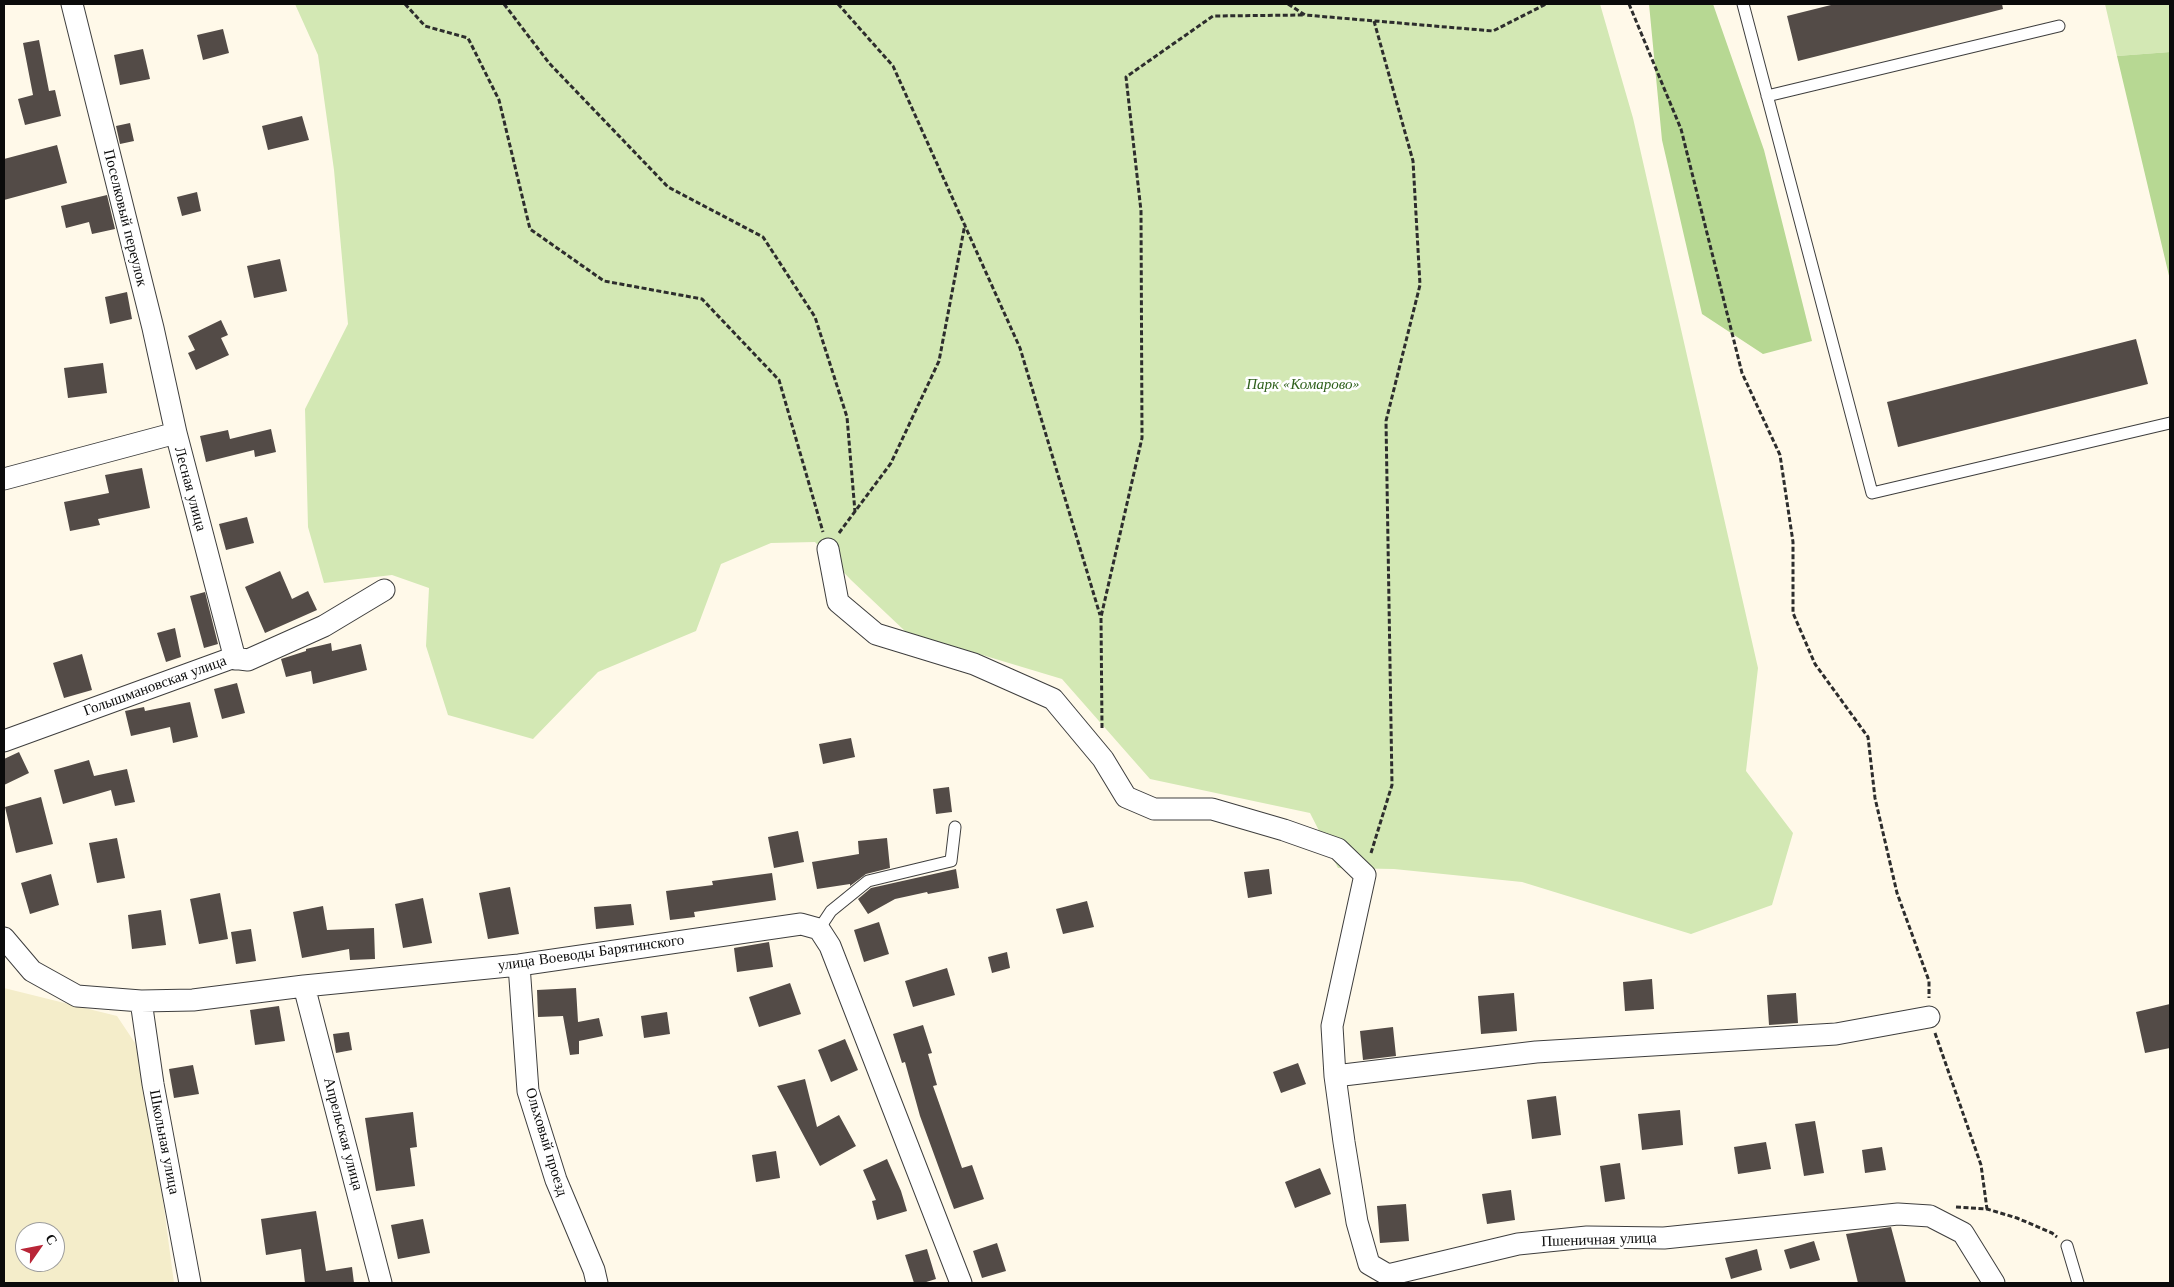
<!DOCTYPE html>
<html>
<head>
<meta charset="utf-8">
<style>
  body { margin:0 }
  #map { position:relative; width:2174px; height:1287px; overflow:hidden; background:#fff9e9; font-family:"Libre Baskerville",serif }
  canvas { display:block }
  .frame { position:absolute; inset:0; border:5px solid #0b0b0b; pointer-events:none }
  .north { position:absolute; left:15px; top:1222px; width:50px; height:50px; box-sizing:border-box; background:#fff; border:1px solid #9d9d9d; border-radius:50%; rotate:57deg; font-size:14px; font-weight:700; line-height:20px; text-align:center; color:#0b0b0b }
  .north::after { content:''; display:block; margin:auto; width:18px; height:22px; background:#b92537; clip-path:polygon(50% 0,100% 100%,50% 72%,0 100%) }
</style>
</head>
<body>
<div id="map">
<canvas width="2174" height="1287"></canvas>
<div class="frame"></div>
<div class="north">С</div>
</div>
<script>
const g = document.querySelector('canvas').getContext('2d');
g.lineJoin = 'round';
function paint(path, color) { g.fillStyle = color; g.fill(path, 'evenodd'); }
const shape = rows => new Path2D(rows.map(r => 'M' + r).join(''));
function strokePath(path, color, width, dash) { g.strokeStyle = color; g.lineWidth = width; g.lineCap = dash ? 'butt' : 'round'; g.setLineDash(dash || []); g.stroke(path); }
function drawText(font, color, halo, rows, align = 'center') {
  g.font = font + ' "Libre Baskerville",serif'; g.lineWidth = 5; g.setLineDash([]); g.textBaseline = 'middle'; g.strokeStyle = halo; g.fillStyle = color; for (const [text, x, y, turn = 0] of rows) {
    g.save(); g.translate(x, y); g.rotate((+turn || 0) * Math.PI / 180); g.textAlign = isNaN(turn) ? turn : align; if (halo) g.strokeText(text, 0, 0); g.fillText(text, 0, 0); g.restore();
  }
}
const farmland = shape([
  [4,988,117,1016,135,1043,154,1133,174,1283,4,1283],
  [25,1232,55,1232,55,1262,25,1262]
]);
const green = shape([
  [295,4,1600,4,1633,118,1758,668,1746,771,1793,833,1772,905,1691,934,1522,882,1394,869,1338,868,1310,813,1150,779,1062,679,906,632,851,580,815,542,771,543,721,564,696,631,598,672,533,739,448,715,426,646,429,588,392,575,324,583,308,527,305,409,348,324,334,170,318,55],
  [2105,4,2170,4,2170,52,2117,56]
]);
const forest = shape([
  [1649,4,1713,4,1764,150,1812,341,1763,354,1702,314,1662,140],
  [2170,52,2170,280,2117,56]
]);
const building = shape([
  [1835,4,2002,4,2003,9,1798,61,1787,16],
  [223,29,229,53,203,60,197,35],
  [39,40,49,91,55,90,61,116,25,125,18,99,33,95,23,43],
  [143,49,150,79,120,85,114,55],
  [302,116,309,140,268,150,262,126],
  [130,123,134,141,120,144,116,126],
  [57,145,67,183,4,200,4,159],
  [197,192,201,211,182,216,177,197],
  [107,195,115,229,92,234,89,222,66,228,61,206],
  [280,259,287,291,254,298,247,266],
  [127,292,132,319,110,324,105,297],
  [221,320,228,335,221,338,229,355,196,370,188,353,195,350,188,336],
  [2136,339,2148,384,1898,447,1887,402],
  [103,363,107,393,68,398,64,368],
  [271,429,276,452,255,457,254,450,206,462,200,436,228,430,230,439],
  [142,468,150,508,98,519,100,525,70,531,64,502,109,493,105,475],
  [247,517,254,543,226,550,219,524],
  [280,571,292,599,308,591,317,610,265,633,245,587],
  [205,592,218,644,204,648,190,596],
  [175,628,181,657,166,662,157,633],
  [331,643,332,651,361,644,367,670,313,684,311,671,286,677,281,659,306,651,306,649],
  [82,654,92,690,64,698,53,663],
  [237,683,245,713,222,719,214,689],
  [190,702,198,737,173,743,170,727,131,736,125,711,144,707,145,711],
  [851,738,855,757,823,764,819,744],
  [19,752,29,773,4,785,4,759],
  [89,760,94,776,127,769,135,802,115,806,111,790,63,804,54,770],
  [949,787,952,812,936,814,933,789],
  [41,797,53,844,16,853,5,807],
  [798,831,804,862,774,868,768,837],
  [117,838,125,878,97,883,89,843],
  [887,838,890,868,866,874,850,886,850,884,817,889,812,862,859,854,858,841],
  [956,869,959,888,928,894,927,892,895,899,868,914,858,899,871,888],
  [1269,869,1272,894,1248,898,1244,872],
  [772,873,776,900,694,912,695,917,670,920,666,891,713,885,712,881],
  [51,874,59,905,30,914,21,883],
  [510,887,519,934,488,939,479,893],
  [220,893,228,939,199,944,190,899],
  [423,898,432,943,403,948,395,904],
  [1087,901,1094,927,1063,934,1056,909],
  [631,904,634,925,596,929,594,907],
  [323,906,327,930,374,928,375,959,350,960,349,949,302,958,293,912],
  [161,910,166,945,132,949,128,915],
  [879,922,889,954,864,962,854,930],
  [251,929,256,961,236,964,231,932],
  [769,942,773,967,737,972,734,948],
  [1007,952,1010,968,992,973,988,957],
  [947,968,955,995,913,1007,905,981],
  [1652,979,1654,1009,1625,1011,1623,982],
  [790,983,801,1014,759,1027,749,997],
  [576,988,578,1022,599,1018,603,1036,579,1041,579,1054,570,1055,563,1016,538,1017,537,990],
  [1514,993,1517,1031,1481,1034,1478,996],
  [1796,993,1798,1023,1769,1025,1767,995],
  [2170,1004,2170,1048,2145,1053,2136,1012],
  [279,1006,285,1041,255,1045,250,1010],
  [667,1012,670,1034,644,1038,641,1016],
  [923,1025,932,1053,928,1054,937,1085,933,1086,962,1168,972,1165,984,1199,954,1209,920,1116,905,1062,902,1063,893,1034],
  [1393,1027,1396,1056,1363,1060,1360,1031],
  [349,1032,352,1050,336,1053,333,1034],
  [845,1039,858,1070,831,1082,818,1050],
  [1298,1063,1306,1084,1281,1093,1273,1072],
  [193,1065,199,1094,174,1098,169,1069],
  [805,1079,817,1127,839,1115,856,1146,820,1166,777,1086],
  [1556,1096,1561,1135,1532,1139,1527,1100],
  [1680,1110,1683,1145,1642,1150,1638,1114],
  [413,1112,417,1147,410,1148,415,1186,376,1191,365,1118],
  [1815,1121,1824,1173,1804,1176,1795,1124],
  [1766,1142,1771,1169,1738,1174,1734,1147],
  [1882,1147,1886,1170,1865,1173,1862,1150],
  [776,1151,780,1178,756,1182,752,1155],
  [887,1159,901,1191,907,1211,877,1220,872,1201,876,1200,863,1170],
  [1620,1163,1625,1199,1605,1202,1600,1166],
  [1320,1168,1331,1194,1295,1208,1285,1182],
  [1511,1190,1515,1220,1487,1224,1482,1194],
  [1406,1204,1409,1241,1380,1243,1377,1206],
  [316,1211,326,1271,352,1267,354,1283,305,1283,301,1249,266,1255,261,1219],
  [423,1219,430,1253,398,1259,391,1225],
  [1891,1227,1906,1283,1858,1283,1846,1234],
  [1814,1241,1820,1260,1790,1269,1784,1250],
  [997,1243,1006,1271,982,1278,973,1251],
  [927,1249,936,1279,923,1283,914,1283,905,1255],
  [1757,1249,1762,1270,1731,1279,1725,1258]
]);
const path = shape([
  [405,4,425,26,468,38,499,100,530,229,604,281,702,299,779,380,823,532],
  [504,4,549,63,668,187,763,237,815,317,847,417,855,512],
  [838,4,893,66,1020,348,1100,615],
  [1288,4,1305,15,1493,31,1546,4],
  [1629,4,1681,129,1742,373,1780,455,1793,542,1793,613,1815,664,1868,737,1875,798,1897,893,1929,981,1929,998],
  [839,533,891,463,939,361,965,224],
  [1102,728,1101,617,1142,438,1141,211,1126,77,1213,16,1305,15],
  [1371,853,1392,785,1386,421,1420,285,1413,161,1374,21],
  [1935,1033,1981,1165,1987,1209],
  [1956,1207,1987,1209,2017,1218,2052,1233,2057,1237]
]);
const service = shape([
  [1743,4,1872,493,2170,423],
  [1767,96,2059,26],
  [819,929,831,911,868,881,951,861,955,827],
  [2067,1246,2078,1283]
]);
const minor = shape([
  [72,4,153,328,176,433],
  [4,479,176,433,235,659],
  [828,549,838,602,876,634,974,664,1053,699,1103,759,1126,797,1154,809,1212,809,1284,830,1338,849,1365,875,1332,1026,1335,1076,1344,1142,1357,1222,1369,1264,1388,1275,1518,1244,1587,1237,1664,1238,1898,1214,1930,1216,1963,1233,1994,1283],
  [4,741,232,658,248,660,324,626,384,590],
  [4,938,32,971,77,996,141,1001,193,1000,304,986,519,965,801,924,819,929,830,946,961,1283],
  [519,965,528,1091,556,1180,594,1270,597,1283],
  [304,986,381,1283],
  [141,1001,153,1084,190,1283],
  [1335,1076,1536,1052,1836,1034,1929,1017]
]);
const streetNames = [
  ["Поселковый переулок",125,218,76],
  ["Лесная улица",190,489,75],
  ["Голышмановская улица",155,686,-20],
  ["улица Воеводы Барятинского",591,953,-8],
  ["Апрельская улица",343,1134,75],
  ["Школьная улица",164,1142,79],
  ["Ольховый проезд",546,1142,73],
  ["Пшеничная улица",1599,1240,-2]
];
const parkNames = [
  ["Парк «Комарово»",1303,385]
];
paint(farmland, '#f4edca');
paint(green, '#d3e8b4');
paint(forest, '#b7d893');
paint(building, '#534b47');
strokePath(service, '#3e3e3e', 13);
strokePath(minor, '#3e3e3e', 23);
strokePath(path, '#2d2d2d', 3, [5, 2.5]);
strokePath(service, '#fff', 11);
strokePath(minor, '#fff', 21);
drawText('15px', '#0b0b0b', '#fff', streetNames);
drawText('italic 15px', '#30611d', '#fff', parkNames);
</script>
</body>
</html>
